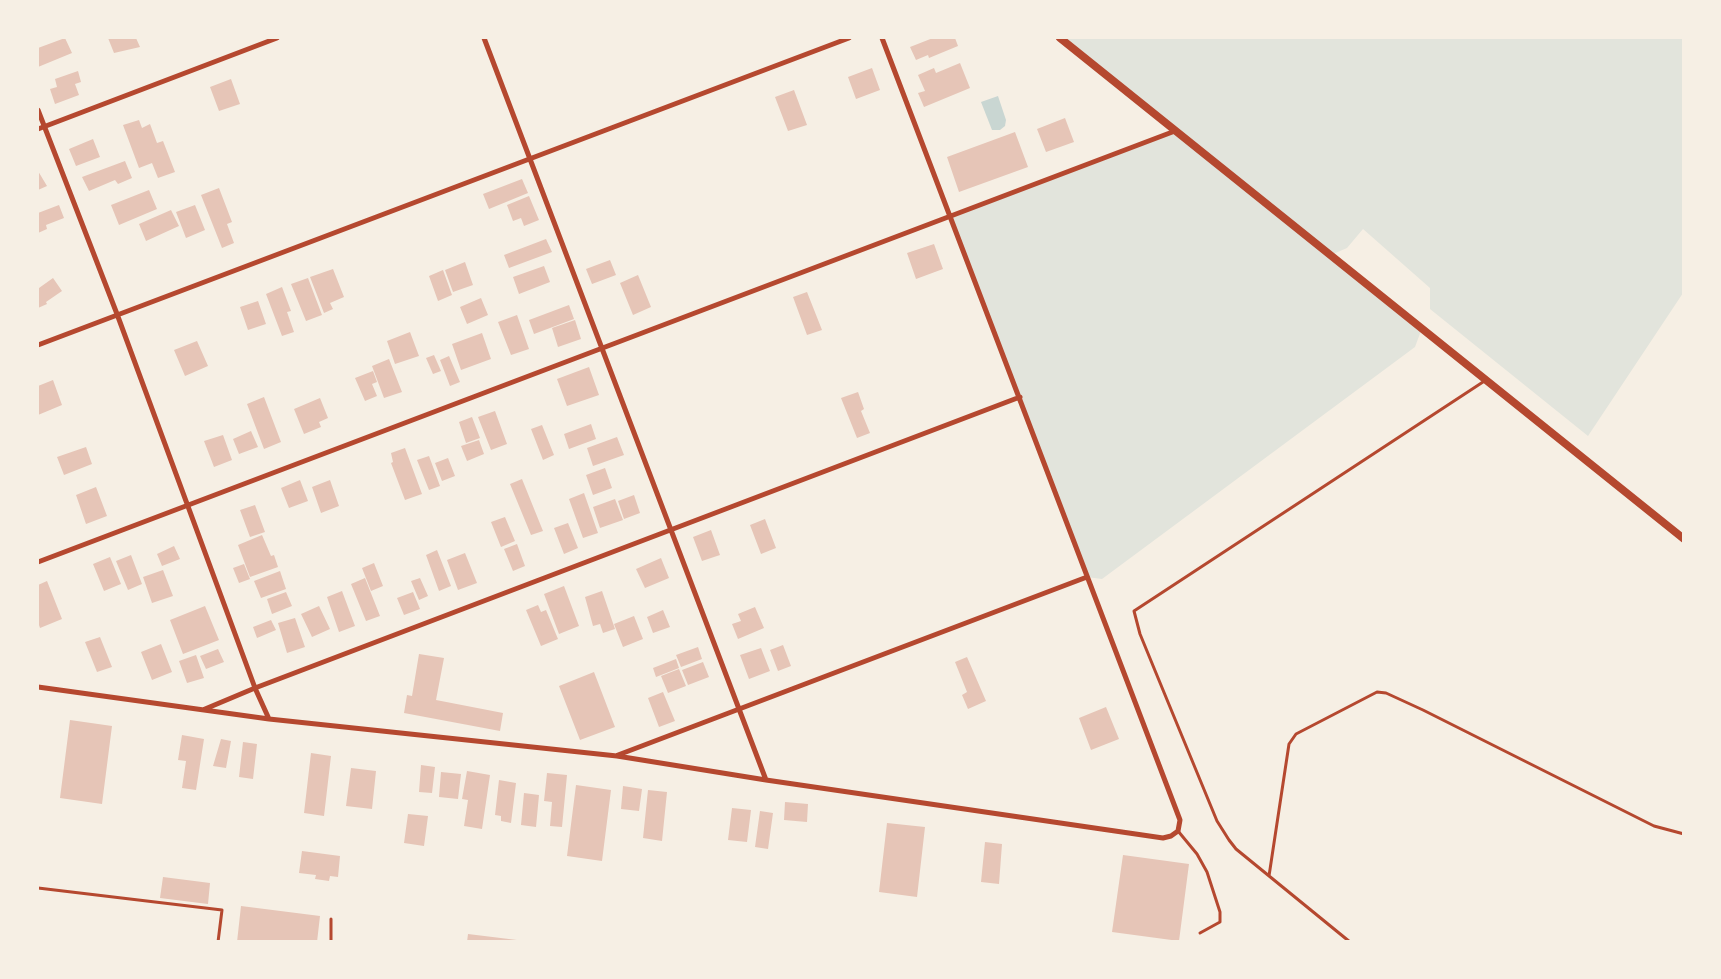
<!DOCTYPE html>
<html>
<head>
<meta charset="utf-8">
<style>
  body { margin:0 }
  #map { position:relative; width:1721px; height:979px; overflow:hidden; background:#f6efe4; font-family:"IBM Plex Sans",sans-serif }
  canvas { display:block }
  .frame { position:absolute; inset:0; border:39px solid #f6efe4; pointer-events:none }
</style>
</head>
<body>
<div id="map">
<canvas width="1721" height="979"></canvas>
<div class="frame"></div>
</div>
<script>
const g = document.querySelector('canvas').getContext('2d');
g.lineJoin = 'round';
function paint(path, color) { g.fillStyle = color; g.fill(path, 'evenodd'); }
const shape = rows => new Path2D(rows.map(r => 'M' + r).join(''));
function strokePath(path, color, width, dash) { g.strokeStyle = color; g.lineWidth = width; g.lineCap = dash ? 'butt' : 'round'; g.setLineDash(dash || []); g.stroke(path); }
const green = shape([
  [1060,38,1683,38,1683,293,1588,436,1430,309,1430,288,1363,229,1347,248,1333,254,1422,328,1415,347,1102,579,1087,577,951,217,1175,131]
]);
const water = shape([
  [998,96,1006,120,1005,126,1000,130,992,130,981,102]
]);
const building = shape([
  [65,38,72,53,38,67,38,48],
  [108,38,136,38,140,47,114,53],
  [933,38,955,38,958,46,929,58,928,55,916,60,910,47],
  [960,63,970,88,924,107,918,93,925,91,918,75,934,68,936,73],
  [872,68,880,90,856,99,848,77],
  [78,71,81,82,75,84,79,95,55,104,50,89,57,87,55,79],
  [231,79,240,104,219,111,210,87],
  [794,90,807,125,788,131,775,97],
  [1065,118,1074,142,1046,152,1037,129],
  [139,120,142,128,150,124,157,143,163,141,175,172,158,178,152,163,139,168,123,125],
  [1015,132,1028,167,959,192,947,157],
  [93,139,100,157,76,166,69,149],
  [125,161,132,178,118,184,115,180,89,191,82,177],
  [38,171,47,186,38,190],
  [522,179,528,193,489,209,483,194],
  [219,188,232,222,227,224,234,243,222,248,201,195],
  [149,190,157,209,119,225,111,205],
  [529,196,539,220,524,226,521,218,513,221,507,205],
  [59,205,64,218,46,225,47,229,38,233,38,213],
  [195,205,205,230,186,238,176,212],
  [171,210,179,226,146,241,139,224],
  [546,239,552,252,509,268,504,255],
  [934,244,943,269,916,279,907,253],
  [610,260,616,275,592,284,586,269],
  [465,262,473,285,453,292,445,270],
  [544,266,550,282,519,294,513,277],
  [333,269,344,297,330,303,333,309,324,313,310,277],
  [443,270,452,295,438,301,429,276],
  [638,275,651,307,633,315,620,283],
  [53,278,62,291,46,302,47,304,38,308,38,284,39,288],
  [308,278,322,315,306,321,291,284],
  [282,287,291,311,287,312,294,332,282,336,266,294],
  [807,292,822,330,807,335,793,297],
  [481,298,488,315,467,324,460,307],
  [258,301,266,324,248,330,240,307],
  [569,305,574,319,534,334,529,320],
  [517,315,529,349,511,355,498,322],
  [575,320,581,339,558,347,552,328],
  [410,332,419,356,395,364,387,341],
  [482,333,491,359,461,370,452,344],
  [197,341,208,366,185,376,174,350],
  [434,355,441,371,433,374,426,358],
  [449,356,460,382,450,386,440,360],
  [389,359,402,392,384,398,372,366],
  [589,367,599,395,567,406,557,379],
  [373,371,377,382,372,384,377,396,365,401,355,378],
  [53,380,62,405,38,415,38,386],
  [858,392,864,409,861,411,870,433,857,438,841,398],
  [264,397,281,442,264,449,247,404],
  [320,398,328,418,319,422,321,427,304,434,294,409],
  [495,411,507,444,491,450,478,417],
  [472,417,480,438,466,443,459,422],
  [591,424,596,439,569,449,564,434],
  [542,425,554,455,543,460,531,429],
  [251,431,258,447,239,454,233,439],
  [223,435,232,460,214,467,204,441],
  [617,437,624,455,593,466,587,448],
  [479,440,484,454,467,461,461,446],
  [86,447,92,464,64,475,57,457],
  [405,448,422,494,405,500,391,463,393,462,391,453],
  [429,456,440,486,429,490,417,460],
  [448,458,455,476,442,481,435,463],
  [605,468,612,488,593,495,586,475],
  [522,479,543,531,531,535,510,484],
  [300,480,308,501,289,508,281,488],
  [330,480,339,506,321,513,312,487],
  [96,487,107,516,86,524,76,495],
  [584,493,598,533,583,538,569,499],
  [634,495,640,513,624,519,618,501],
  [615,499,623,520,600,528,593,507],
  [255,505,265,532,250,537,240,510],
  [505,517,515,541,501,547,491,522],
  [765,519,776,548,761,554,750,525],
  [568,523,578,548,564,554,554,528],
  [711,530,720,555,702,561,693,537],
  [262,535,271,556,274,555,278,567,250,577,238,545],
  [517,544,525,566,513,571,504,549],
  [174,546,180,559,162,566,157,554],
  [437,550,451,586,439,591,426,555],
  [465,553,477,583,458,590,447,560],
  [131,555,142,584,128,590,116,561],
  [110,557,121,584,104,591,93,564],
  [661,558,669,578,645,588,636,569],
  [374,563,383,586,371,591,362,568],
  [244,564,250,579,239,583,233,568],
  [163,570,173,596,152,603,143,577],
  [280,571,286,589,261,598,254,581],
  [365,578,380,616,366,621,351,584],
  [420,578,428,596,419,600,411,581],
  [47,581,62,619,40,628,38,622,38,585],
  [564,586,579,626,559,634,544,594],
  [342,591,355,626,339,632,327,597],
  [602,591,615,629,603,633,600,624,593,626,585,597],
  [286,592,292,606,272,614,267,599],
  [413,592,420,609,404,615,397,598],
  [538,605,541,612,546,610,558,639,541,646,526,610],
  [205,606,219,640,183,654,170,620],
  [319,606,330,629,312,637,301,614],
  [755,607,764,628,738,639,732,624,741,621,738,614],
  [663,610,670,627,653,633,647,617],
  [634,616,643,639,623,647,614,624],
  [295,618,305,647,287,653,278,623],
  [271,620,276,630,257,638,253,627],
  [100,637,112,667,97,672,85,642],
  [161,644,172,672,152,680,141,652],
  [783,645,791,666,778,671,770,650],
  [698,647,702,659,681,667,676,655],
  [761,648,770,671,749,679,740,655],
  [218,649,224,662,206,669,200,656],
  [419,654,444,658,436,700,503,713,500,731,404,713,407,695,412,696],
  [196,655,204,678,187,683,179,661],
  [967,657,986,701,968,709,962,695,967,692,955,662],
  [676,659,679,668,656,677,653,668],
  [703,662,709,677,688,685,682,670],
  [679,669,686,686,668,693,661,676],
  [594,672,615,727,580,740,559,686],
  [663,692,675,721,659,727,648,698],
  [1106,707,1119,739,1091,750,1079,718],
  [70,720,112,726,102,804,60,798],
  [182,735,204,739,196,790,182,788,186,761,178,760],
  [221,739,231,741,226,768,213,766],
  [243,742,257,744,253,779,239,777],
  [311,753,331,756,324,816,304,813],
  [421,765,435,767,432,793,419,792],
  [351,768,376,771,372,809,346,806],
  [467,771,490,775,482,829,464,826,468,800,462,799],
  [441,772,461,774,458,799,439,797],
  [547,773,567,775,562,827,550,826,552,802,544,801],
  [499,780,516,783,511,823,501,821,501,816,495,815],
  [576,785,611,790,602,861,567,856],
  [623,786,642,789,639,811,621,809],
  [648,790,667,792,662,841,643,838],
  [524,793,539,795,536,827,521,825],
  [785,802,808,804,807,822,784,820],
  [732,808,751,810,747,842,728,840],
  [760,811,773,813,768,849,755,847],
  [408,814,428,816,424,846,404,843],
  [887,823,925,827,917,897,879,892],
  [985,842,1002,844,999,884,981,882],
  [302,851,340,856,338,877,330,876,329,881,315,879,316,875,299,873],
  [1123,855,1189,864,1179,941,1112,932],
  [163,877,210,883,208,904,160,898],
  [241,906,320,916,317,942,237,942],
  [468,934,517,940,517,942,467,942]
]);
const service = shape([
  [1178,831,1197,854,1207,872,1220,912,1220,922,1200,933],
  [1269,876,1289,744,1296,734,1377,692,1386,693,1423,710,1654,826,1684,834],
  [38,888,222,910,218,942],
  [331,919,331,942],
  [1350,942,1236,849,1229,840,1217,821,1156,673,1140,634,1134,611,1486,380]
]);
const minor = shape([
  [484,38,766,780],
  [38,110,117,314,255,688,269,719],
  [38,129,277,38],
  [38,345,849,38],
  [38,562,1175,131],
  [38,687,269,719,617,756,766,780,1163,838,1171,836,1178,831,1180,820,882,38],
  [205,709,255,688,1020,397],
  [618,755,1087,577]
]);
const tertiary = shape([
  [1060,38,1684,539]
]);
paint(green, '#e2e4dc');
paint(water, '#c9d6d2');
paint(building, '#e6c5b7');
strokePath(service, '#b5482f', 3);
strokePath(minor, '#b5482f', 5);
strokePath(tertiary, '#b5482f', 8);
</script>
</body>
</html>
